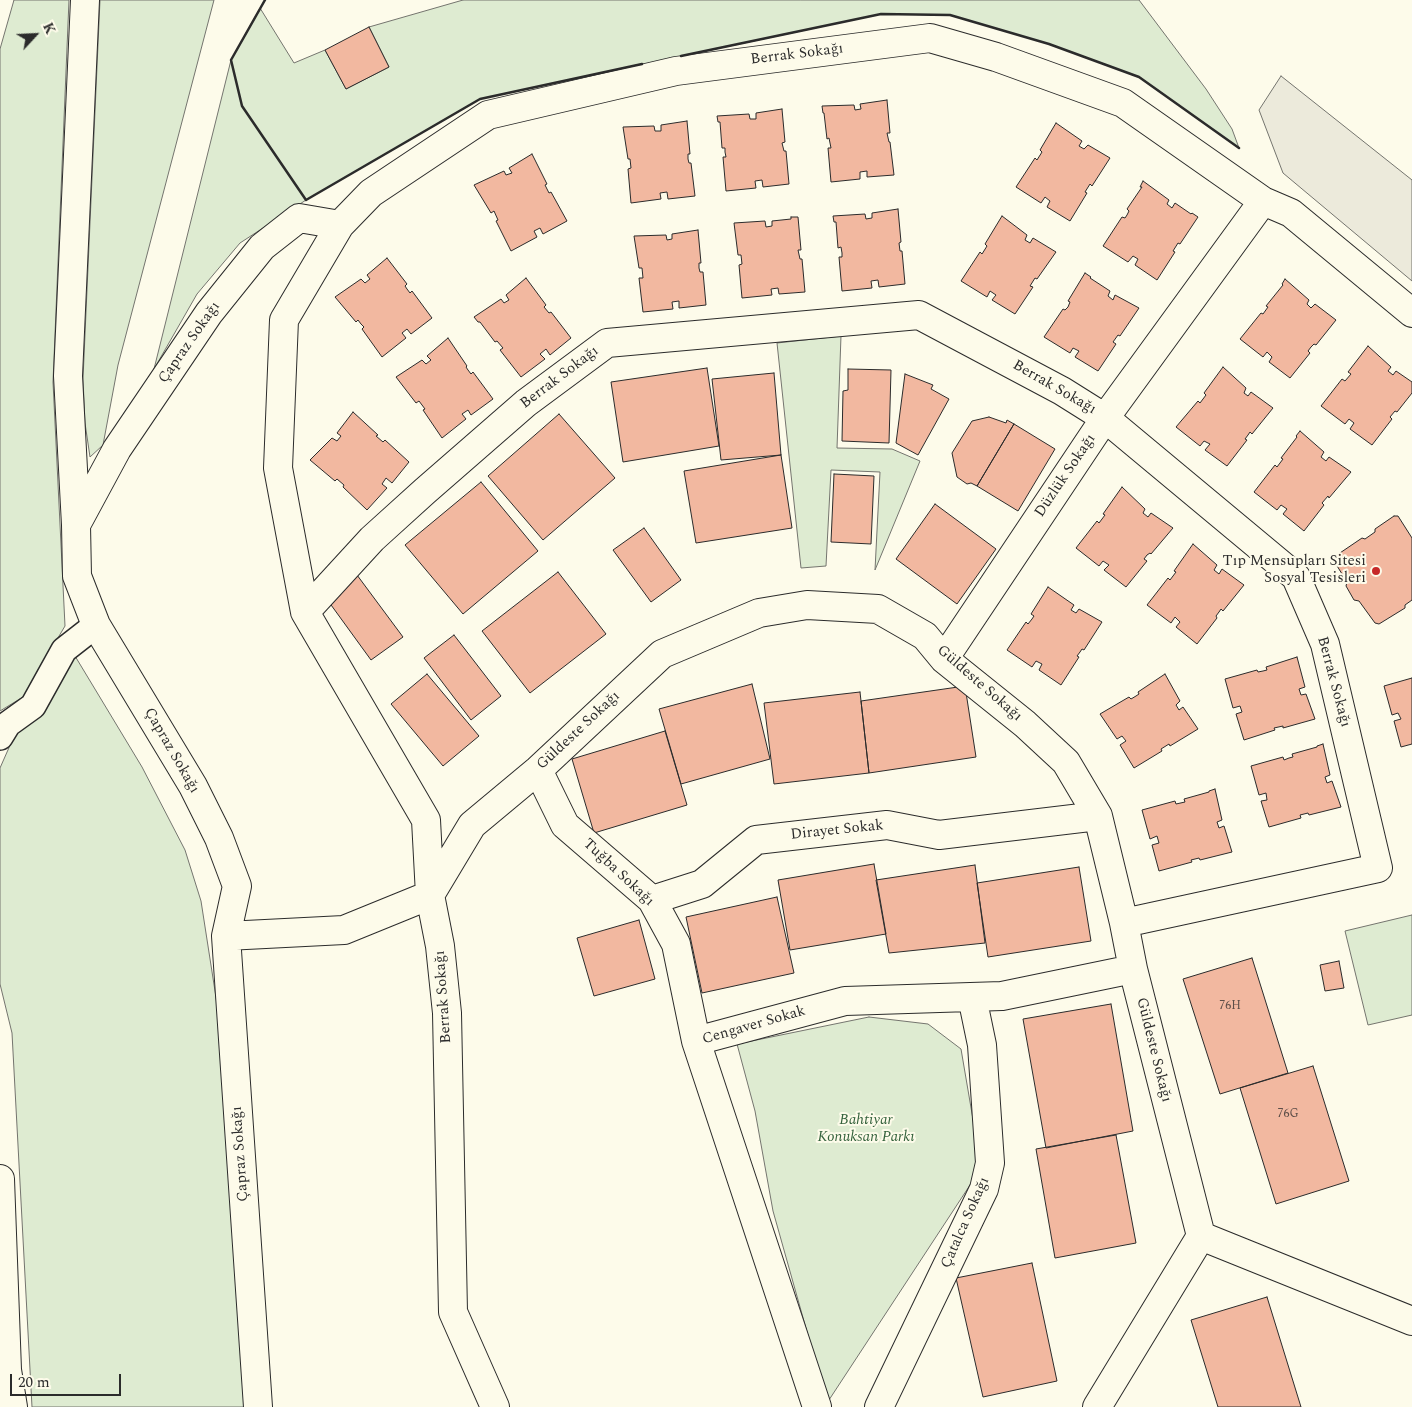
<!DOCTYPE html>
<html>
<head>
<meta charset="utf-8">
<style>
  body { margin:0 }
  #map { position:relative; width:1412px; height:1407px; overflow:hidden; background:#fdfbea; font-family:Spectral,serif }
  canvas { display:block }
  .north { position:absolute; left:10px; top:10px; width:50px; height:50px; -webkit-text-stroke:4px #fdfbea; paint-order:stroke; rotate:65deg; font-size:14px; font-weight:700; line-height:20px; text-align:center; color:#2b2b2b }
  .north::after { content:''; display:block; margin:auto; width:18px; height:22px; background:#2b2b2b; clip-path:polygon(50% 0,100% 100%,50% 72%,0 100%) }
  .scale { position:absolute; left:10px; top:1374px; width:111px; height:22px; box-sizing:border-box; border:2px solid #2b2b2b; border-top:0; padding-left:6px; font-size:15px; line-height:18px; white-space:nowrap; color:#2b2b2b; -webkit-text-stroke:4px #fdfbea; paint-order:stroke }
</style>
</head>
<body>
<div id="map">
<canvas width="1412" height="1407"></canvas>
<div class="north">K</div>
<div class="scale">20 m</div>
</div>
<script>
const g = document.querySelector('canvas').getContext('2d');
g.lineJoin = 'round';
function paint(path, color) { g.fillStyle = color; g.fill(path, 'evenodd'); }
const shape = rows => new Path2D(rows.map(r => 'M' + r).join(''));
function strokePath(path, color, width, dash) { g.strokeStyle = color; g.lineWidth = width; g.lineCap = dash ? 'butt' : 'round'; g.setLineDash(dash || []); g.stroke(path); }
function drawText(font, color, halo, rows, align = 'center') {
  g.font = font + ' Spectral,serif'; g.lineWidth = 4; g.setLineDash([]); g.textBaseline = 'middle'; g.strokeStyle = halo; g.fillStyle = color; for (const [text, x, y, turn = 0] of rows) {
    g.save(); g.translate(x, y); g.rotate((+turn || 0) * Math.PI / 180); g.textAlign = isNaN(turn) ? turn : align; if (halo) g.strokeText(text, 0, 0); g.fillText(text, 0, 0); g.restore();
  }
}
const green = shape([
  [14,0,69,0,53,382,65,626,23,697,0,711,0,49,14,0],
  [100,0,214,0,118,365,103,445,90,457,85,423,83,379,100,0],
  [463,0,1139,0,1206,89,1232,129,1239,148,1139,77,1049,44,950,15,881,14,480,99,306,200,240,243,197,294,154,369,231,60,260,8,294,63,325,50,346,89,389,67,369,27,463,0],
  [841,336,837,448,892,449,920,461,875,570,880,472,831,470,826,566,801,568,777,343,841,336],
  [75,656,142,767,185,850,201,901,229,1081,245,1407,32,1407,12,1033,0,984,0,768,15,734,38,715,75,656],
  [1412,915,1412,1015,1368,1025,1345,931,1412,915],
  [869,1017,928,1024,961,1049,976,1137,978,1166,972,1182,827,1403,773,1211,755,1111,737,1044,869,1017]
]);
const parking = shape([
  [1281,76,1412,180,1412,281,1283,173,1259,110,1281,76]
]);
const building = shape([
  [369,27,389,67,346,89,325,50,369,27],
  [887,100,890,133,887,133,889,142,890,142,894,175,867,177,867,171,860,172,860,179,831,182,828,148,831,148,829,138,827,139,824,113,823,113,822,106,854,105,855,110,861,109,860,104,887,100],
  [782,109,785,142,782,143,784,151,786,151,789,184,763,187,762,180,755,181,756,188,726,191,723,157,726,157,725,152,725,148,722,148,720,122,718,122,717,116,749,114,750,119,756,119,756,113,782,109],
  [687,121,690,154,688,154,688,159,689,163,691,163,695,196,668,199,667,192,660,193,661,199,631,203,628,169,631,168,630,159,628,159,623,127,654,126,655,131,661,131,661,125,687,121],
  [1056,123,1082,141,1079,146,1084,149,1088,145,1110,158,1092,186,1090,184,1085,192,1087,193,1070,221,1047,207,1050,201,1045,197,1041,203,1016,187,1035,158,1037,160,1042,152,1040,150,1056,123],
  [532,154,547,184,545,185,549,193,551,192,567,221,543,234,540,228,534,231,537,237,511,251,496,221,498,220,494,211,491,213,474,185,504,171,506,175,512,173,509,168,532,154],
  [1143,181,1169,200,1167,204,1172,208,1175,203,1191,214,1192,213,1198,217,1180,244,1178,243,1173,251,1175,252,1157,280,1135,265,1138,259,1133,256,1128,262,1103,246,1122,217,1125,218,1127,215,1129,211,1127,209,1142,187,1140,187,1143,181],
  [898,209,901,242,899,243,900,251,902,251,905,284,879,287,878,280,871,281,872,288,842,291,839,257,842,257,842,253,841,247,838,248,836,222,834,222,833,216,865,214,866,219,872,218,872,213,898,209],
  [1002,216,1027,235,1025,240,1030,243,1033,238,1056,252,1037,279,1035,278,1030,286,1033,287,1015,314,992,300,996,295,990,291,987,297,961,281,980,252,982,254,987,246,985,244,1002,216],
  [791,217,798,217,801,250,798,250,800,259,802,259,805,292,779,294,778,288,771,289,772,295,742,298,739,265,742,264,741,255,738,255,734,223,765,221,766,227,772,226,772,221,791,219,791,217],
  [698,230,701,263,699,263,699,268,700,272,703,272,706,305,679,308,679,301,672,302,673,309,643,312,639,278,643,278,642,268,639,268,634,236,666,235,667,240,672,239,672,234,698,230],
  [387,258,407,284,405,286,407,289,410,293,412,291,432,318,411,334,407,329,402,333,406,338,382,357,362,329,364,327,361,324,358,320,356,322,335,297,361,279,365,283,370,279,367,275,387,258],
  [1085,273,1091,277,1090,278,1110,291,1108,296,1113,300,1115,295,1139,308,1120,336,1118,335,1113,342,1116,344,1098,371,1075,357,1079,351,1073,348,1070,353,1044,337,1063,309,1065,310,1068,307,1070,302,1068,301,1085,273],
  [526,278,546,305,544,307,549,313,551,312,571,338,550,355,546,349,540,354,545,359,521,377,500,350,503,348,497,341,495,342,480,322,478,322,474,317,501,299,504,303,509,300,506,295,526,278],
  [1285,279,1309,300,1307,304,1311,308,1315,304,1336,320,1316,345,1314,344,1311,347,1308,351,1310,353,1290,378,1269,362,1272,357,1267,352,1263,357,1240,339,1261,313,1263,314,1268,307,1266,306,1283,285,1282,284,1285,279],
  [448,338,467,366,466,367,468,370,471,374,473,372,493,399,471,415,468,410,462,414,466,419,442,438,423,410,425,409,419,401,416,403,396,377,422,360,426,364,431,360,427,356,448,338],
  [1368,346,1391,367,1388,371,1393,375,1396,371,1412,382,1412,393,1397,412,1395,411,1390,417,1392,419,1372,445,1350,429,1354,423,1349,419,1345,424,1321,406,1342,379,1345,381,1351,374,1348,372,1368,346],
  [1223,367,1246,388,1244,393,1248,396,1251,392,1273,408,1252,434,1250,432,1248,435,1245,439,1247,440,1227,466,1205,450,1210,444,1204,441,1200,446,1176,427,1198,401,1200,403,1206,395,1204,393,1223,367],
  [707,368,719,446,623,462,611,382,707,368],
  [848,369,891,370,889,443,842,441,843,391,848,390,848,369],
  [774,373,781,455,721,460,712,379,774,373],
  [905,374,933,385,931,389,949,399,918,455,896,443,905,374],
  [353,412,378,435,376,436,383,442,385,440,409,462,392,483,386,478,382,484,387,488,367,510,343,487,344,485,337,479,335,481,310,460,332,438,337,441,341,436,337,433,353,412],
  [559,414,615,478,543,540,488,476,559,414],
  [989,417,1006,423,1007,420,1014,424,977,486,971,483,967,484,957,477,952,453,972,421,989,417],
  [1014,424,1055,449,1018,511,977,486,1014,424],
  [1300,431,1324,452,1321,457,1326,461,1329,457,1351,472,1329,498,1328,496,1322,503,1324,505,1304,531,1283,514,1287,509,1281,505,1277,510,1254,492,1275,465,1277,467,1283,459,1281,458,1297,437,1296,436,1300,431],
  [781,455,792,528,696,543,684,471,781,455],
  [834,474,874,476,871,544,831,542,834,474],
  [481,482,538,551,463,614,405,545,481,482],
  [1122,487,1145,509,1143,513,1148,517,1151,513,1173,528,1151,554,1150,553,1147,555,1144,559,1147,561,1126,587,1104,570,1109,565,1103,561,1099,566,1076,548,1097,521,1099,523,1105,515,1103,514,1122,487],
  [935,504,996,549,957,604,896,559,935,504],
  [1394,516,1398,516,1412,538,1412,600,1405,605,1405,608,1379,624,1375,623,1359,601,1354,600,1346,586,1347,582,1334,561,1334,557,1362,538,1365,539,1375,532,1375,529,1394,516],
  [644,528,681,580,651,602,613,550,644,528],
  [1193,544,1217,565,1214,570,1219,574,1222,569,1244,585,1223,611,1221,609,1219,612,1216,616,1217,618,1197,644,1176,627,1180,622,1175,617,1171,623,1147,605,1168,578,1170,580,1176,572,1174,571,1193,544],
  [558,572,606,634,530,693,482,631,558,572],
  [357,575,403,637,371,660,326,598,357,575],
  [1048,587,1074,605,1071,610,1076,613,1079,609,1102,622,1084,650,1082,649,1080,652,1077,656,1079,657,1061,685,1039,670,1042,664,1036,661,1032,667,1007,650,1026,622,1028,624,1032,619,1034,616,1031,614,1048,587],
  [454,635,501,696,471,720,424,658,454,635],
  [1297,657,1305,687,1299,689,1301,695,1306,694,1315,719,1283,728,1283,726,1274,728,1275,730,1244,740,1236,714,1242,712,1240,706,1233,708,1225,679,1257,670,1258,672,1263,671,1267,670,1266,667,1297,657],
  [427,674,479,736,443,766,391,704,427,674],
  [1165,674,1180,701,1176,705,1179,710,1183,707,1198,729,1170,746,1169,744,1161,749,1162,751,1134,768,1120,745,1126,741,1122,736,1117,739,1100,714,1129,697,1131,699,1136,696,1139,694,1138,692,1165,674],
  [1412,678,1412,744,1401,747,1394,721,1401,719,1398,713,1392,715,1384,686,1412,678],
  [752,684,770,759,681,784,659,709,752,684],
  [965,686,976,757,869,773,861,701,965,686],
  [860,692,869,773,774,784,764,703,860,692],
  [665,731,687,805,594,833,572,759,665,731],
  [1323,744,1330,775,1325,777,1327,783,1332,781,1341,807,1309,815,1308,813,1300,815,1301,818,1269,827,1261,801,1267,800,1266,793,1259,795,1251,766,1283,757,1284,760,1289,758,1293,757,1292,754,1317,747,1317,746,1323,744],
  [1215,789,1222,820,1217,822,1219,828,1224,826,1232,852,1200,860,1199,858,1191,860,1192,862,1159,871,1152,845,1159,843,1157,836,1150,839,1142,810,1175,801,1176,804,1185,802,1184,799,1209,792,1209,791,1215,789],
  [874,864,886,934,790,950,778,880,874,864],
  [975,865,985,943,889,953,876,880,975,865],
  [1079,867,1091,941,988,957,977,883,1079,867],
  [777,897,794,973,702,993,686,917,777,897],
  [639,920,655,979,594,996,577,938,639,920],
  [1252,958,1288,1073,1220,1094,1183,979,1252,958],
  [1339,961,1344,988,1325,991,1320,965,1339,961],
  [1111,1004,1133,1131,1046,1148,1023,1019,1111,1004],
  [1313,1066,1349,1181,1276,1204,1240,1088,1313,1066],
  [1116,1135,1136,1243,1055,1258,1036,1149,1116,1135],
  [1032,1263,1057,1381,983,1397,956,1278,1032,1263],
  [1267,1297,1301,1407,1218,1407,1191,1320,1267,1297]
]);
const pedestrian = shape([
  [0,737,8,724,33,706,64,650,96,625]
]);
const minor = shape([
  [76,525,68,376,85,0],
  [305,612,426,820,430,895,440,946,447,1013,453,1312,495,1407],
  [944,659,1105,418,1263,201],
  [538,770,565,825,652,900,676,944,696,1041],
  [652,900,702,884,756,840,887,825,939,835,1098,816],
  [1124,923,1378,868,1325,644,1296,577,1105,418,1062,391,919,315,607,343,526,403,425,491,372,539,305,612,278,468,284,320,340,225,371,193,488,115,676,71,930,38,996,57,1123,103,1263,201,1291,213,1412,313],
  [226,936,344,930,430,895,472,825,538,770,662,654,759,613,807,605,878,609,925,636,944,659,1025,724,1066,762,1098,816,1124,923,1133,969,1201,1236,1412,1321],
  [0,1179,7,1370,13,1407],
  [258,1407,226,936,237,886,219,838,193,786,96,625,77,576,76,525,117,449,209,313,262,247,299,218,340,225],
  [817,1407,696,1041,845,1001,1002,996,1133,969],
  [879,1407,984,1189,990,1163,982,1045,972,997],
  [1097,1407,1201,1236]
]);
const wall = shape([
  [265,0,231,60,242,106,306,200,480,99,642,64],
  [681,56,881,14,950,15,1049,44,1139,77,1239,148]
]);
const markers = [
  [1376,571,5,"#c62828"]
];
const numberNames = [
  ["76H",1230,1007],
  ["76G",1288,1115]
];
const streetNames = [
  ["Berrak Sokağı",797,55,-7],
  ["Çapraz Sokağı",190,343,-55],
  ["Berrak Sokağı",560,378,-37],
  ["Berrak Sokağı",1054,388,30],
  ["Düzlük Sokağı",1066,476,-56],
  ["Berrak Sokağı",1333,682,75],
  ["Güldeste Sokağı",979,684,41],
  ["Güldeste Sokağı",579,731,-43],
  ["Çapraz Sokağı",171,751,60],
  ["Dirayet Sokak",837,831,-6],
  ["Tuğba Sokağı",618,873,43],
  ["Berrak Sokağı",444,997,-94],
  ["Cengaver Sokak",754,1026,-16],
  ["Güldeste Sokağı",1153,1050,76],
  ["Çapraz Sokağı",241,1154,-94],
  ["Çatalca Sokağı",966,1223,-66]
];
const poiNames = [
  ["Tıp Mensupları Sitesi",1366,562],
  ["Sosyal Tesisleri",1366,579]
];
const parkNames = [
  ["Bahtiyar",866,1121],
  ["Konuksan Parkı",866,1138]
];
paint(green, '#deebd1');
strokePath(green, '#74746e', 1);
paint(parking, '#eceadb');
strokePath(parking, '#74746e', 1);
paint(building, '#f2b8a0');
strokePath(building, '#2b2b2b', 1);
strokePath(pedestrian, '#2b2b2b', 28);
strokePath(minor, '#2b2b2b', 30);
strokePath(pedestrian, '#fdfbea', 25);
strokePath(minor, '#fdfbea', 28);
strokePath(wall, '#2b2b2b', 2.5);
for (const [x, y, r, color] of markers) { const dot = new Path2D(); dot.arc(x, y, r, 0, 2 * Math.PI); g.fillStyle = color; g.fill(dot); strokePath(dot, '#fdfbea', 2); }
drawText('12px', '#5d4e48', null, numberNames);
drawText('15px', '#2b2b2b', '#fdfbea', streetNames);
drawText('15px', '#2b2b2b', '#fdfbea', poiNames, 'right');
drawText('italic 15px', '#34623c', '#fdfbea', parkNames);
</script>
</body>
</html>
